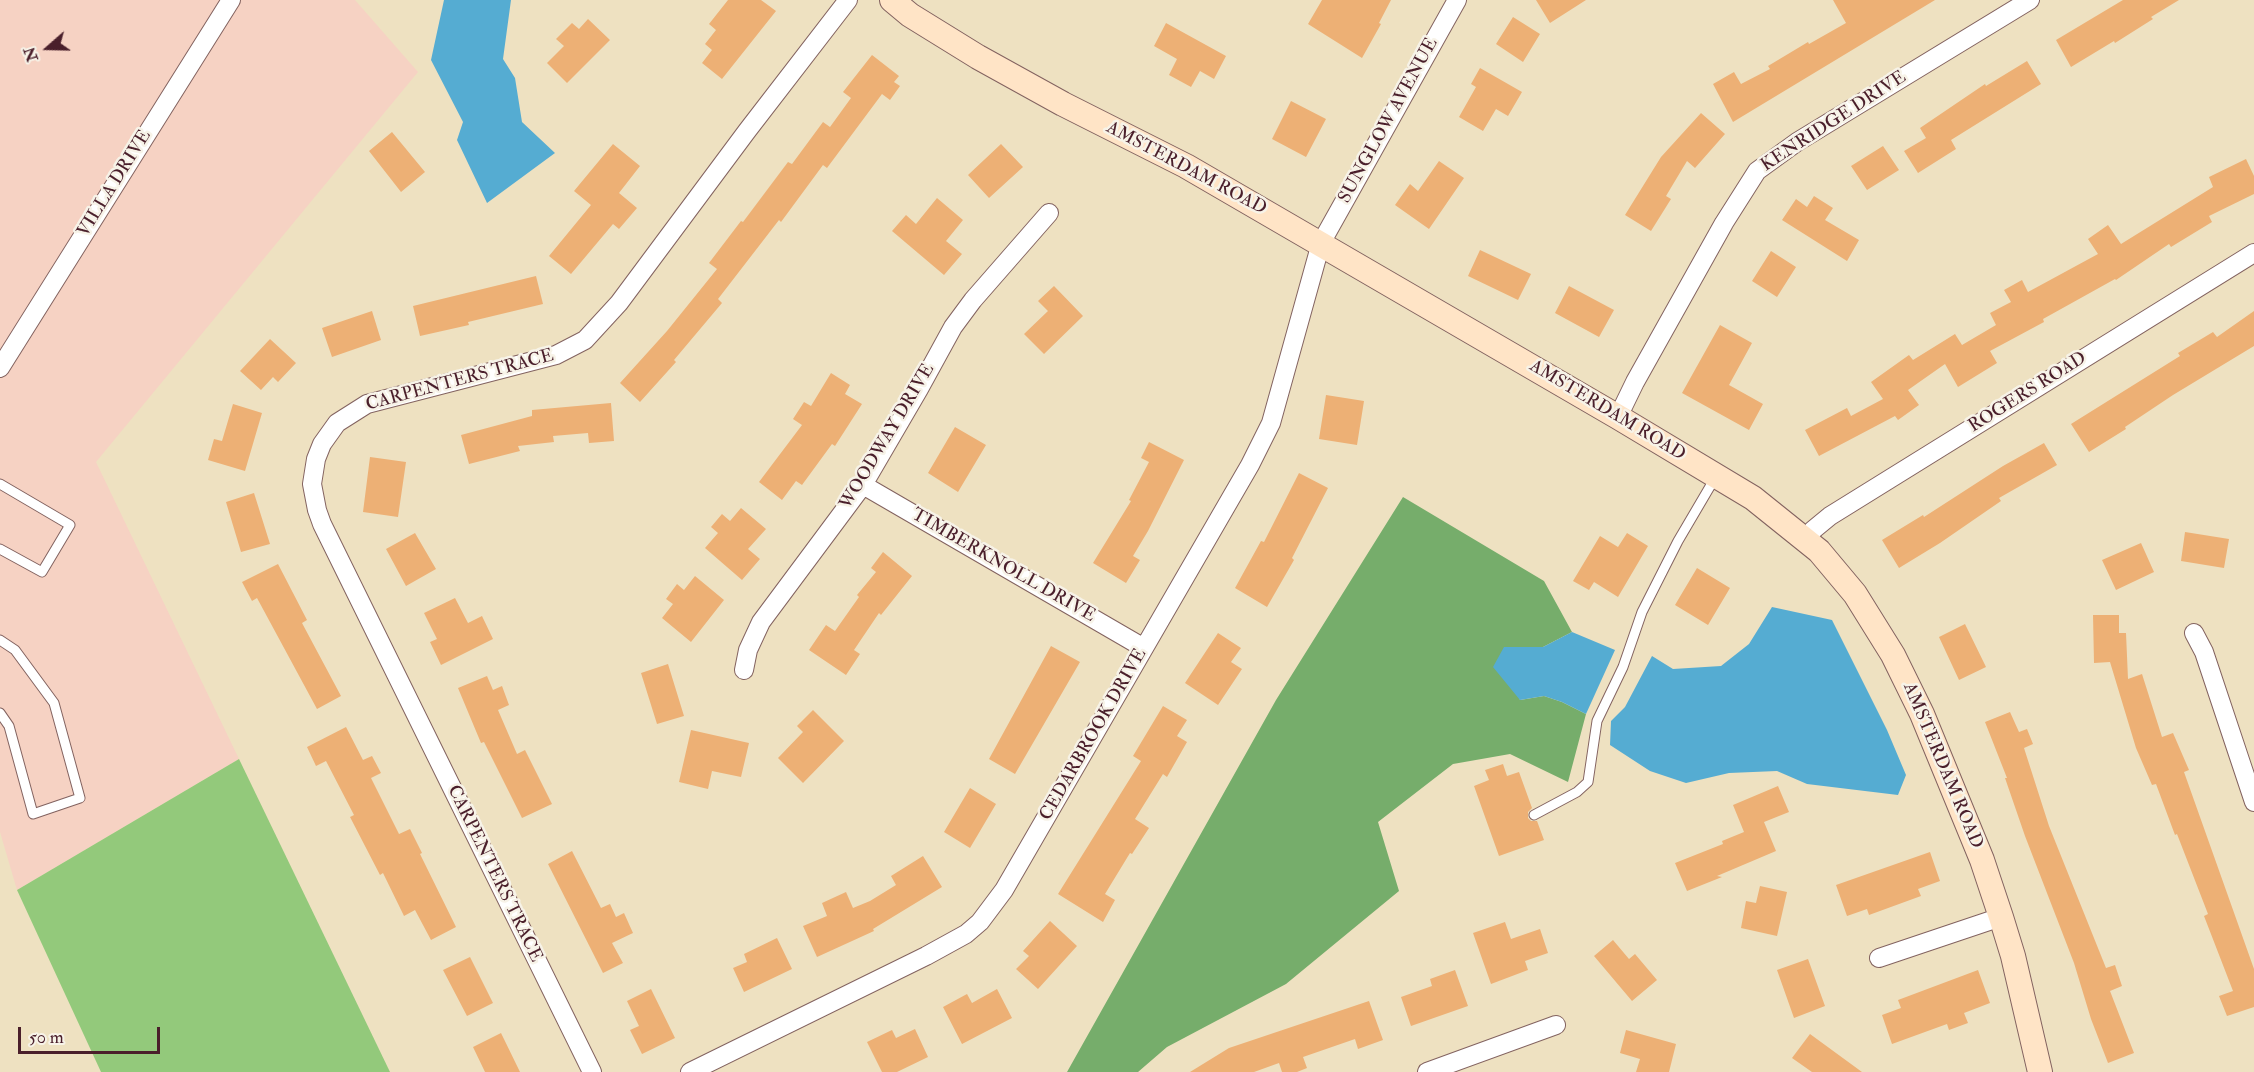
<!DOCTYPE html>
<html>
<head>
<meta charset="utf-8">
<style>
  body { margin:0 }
  #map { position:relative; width:2254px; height:1072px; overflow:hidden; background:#eee1c1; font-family:"IM FELL Double Pica",serif }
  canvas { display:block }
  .north { position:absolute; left:18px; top:18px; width:60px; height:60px; -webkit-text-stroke:4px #f7f3e8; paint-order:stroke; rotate:250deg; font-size:16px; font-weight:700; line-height:24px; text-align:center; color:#4a1f2b }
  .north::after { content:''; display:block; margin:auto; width:21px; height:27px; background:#4a1f2b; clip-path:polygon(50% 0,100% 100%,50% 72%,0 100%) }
  .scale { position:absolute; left:18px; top:1027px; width:142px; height:27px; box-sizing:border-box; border:3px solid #4a1f2b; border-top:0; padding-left:8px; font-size:18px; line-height:21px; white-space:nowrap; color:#4a1f2b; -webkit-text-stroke:4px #f7f3e8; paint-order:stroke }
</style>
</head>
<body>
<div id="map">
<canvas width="2254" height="1072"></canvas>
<div class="north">N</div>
<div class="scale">50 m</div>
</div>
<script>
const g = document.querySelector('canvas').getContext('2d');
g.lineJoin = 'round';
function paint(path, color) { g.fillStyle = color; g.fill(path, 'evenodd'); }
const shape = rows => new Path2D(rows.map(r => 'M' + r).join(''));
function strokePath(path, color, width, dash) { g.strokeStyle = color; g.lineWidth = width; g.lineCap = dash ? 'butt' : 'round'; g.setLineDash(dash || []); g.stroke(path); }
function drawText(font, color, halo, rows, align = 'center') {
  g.font = font + ' "IM FELL Double Pica",serif'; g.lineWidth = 5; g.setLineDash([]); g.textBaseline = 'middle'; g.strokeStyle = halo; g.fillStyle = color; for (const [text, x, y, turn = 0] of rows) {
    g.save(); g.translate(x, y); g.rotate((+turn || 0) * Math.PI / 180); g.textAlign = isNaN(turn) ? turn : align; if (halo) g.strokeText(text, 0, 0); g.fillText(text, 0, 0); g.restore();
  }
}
const built = shape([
  [0,0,355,0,418,72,96,462,239,759,17,890,0,832]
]);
const green = shape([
  [239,759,390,1072,101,1072,17,890]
]);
const forest = shape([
  [1403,497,1544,581,1572,632,1543,647,1504,647,1520,700,1544,696,1562,702,1586,714,1568,782,1510,754,1453,764,1378,822,1399,891,1286,984,1167,1047,1138,1072,1067,1072,1276,700]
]);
const water = shape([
  [444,0,511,0,503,59,515,78,522,122,555,153,487,203,457,140,463,122,431,60],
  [1772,607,1832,620,1887,730,1906,775,1898,795,1807,784,1777,771,1729,773,1686,783,1650,771,1610,745,1611,721,1625,707,1652,656,1673,669,1721,666,1749,644],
  [1572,632,1615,650,1586,714,1562,702,1544,696,1520,700,1493,667,1504,647,1543,647]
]);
const building = shape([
  [728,0,761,0,776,11,722,79,702,63,712,50,705,44,716,30,709,24],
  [1322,0,1391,0,1379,23,1381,24,1362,58,1308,24],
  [1536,0,1586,0,1550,23],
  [1833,0,1935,0,1733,122,1713,84,1734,72,1741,84,1770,69,1768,66,1808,42,1809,44,1846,23],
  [2123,0,2179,0,2151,17,2153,19,2115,43,2114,41,2071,67,2056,40],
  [1513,17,1540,34,1523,62,1496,44],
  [588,19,610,40,567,83,547,63,564,46,556,39,572,23,579,29],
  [1166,23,1226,56,1214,79,1200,71,1191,87,1169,75,1177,59,1154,46],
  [872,55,899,76,894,82,900,86,890,100,882,94,827,168,823,165,781,222,779,220,718,299,722,303,674,360,676,362,640,402,620,383,667,331,717,269,709,263,741,221,743,222,788,162,792,164,823,122,830,127,851,98,843,92],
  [2027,61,2041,84,1951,140,1956,149,1918,173,1904,151,1926,138,1920,128,1985,84,1986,86],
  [1480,68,1522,92,1508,116,1496,109,1483,131,1459,117,1476,87,1471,84],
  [1291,101,1326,119,1306,157,1272,139],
  [1701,113,1725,134,1695,168,1687,161,1666,196,1671,199,1651,231,1625,215,1661,157],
  [392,132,425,172,401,192,369,151],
  [613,144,640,166,619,193,637,208,619,229,613,224,571,274,549,256,591,205,574,191],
  [1001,144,1023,167,989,198,968,175],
  [1883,146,1899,170,1867,190,1851,166],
  [2246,159,2254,176,2254,194,2209,216,2212,222,2171,247,2169,244,2116,280,2115,279,2043,319,2044,322,1990,351,1997,363,1958,387,1945,364,1908,390,1919,405,1898,420,1895,416,1819,456,1805,430,1847,408,1851,416,1883,399,1871,382,1909,355,1913,360,1955,334,1962,345,1996,325,1990,313,2011,302,2004,290,2022,280,2028,292,2098,254,2088,239,2108,225,2121,244,2213,187,2209,177],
  [1439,161,1464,178,1429,229,1395,205,1410,184,1418,191],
  [1814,196,1833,208,1825,220,1859,240,1847,261,1782,220,1796,199,1807,207],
  [937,198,963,220,946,241,962,254,944,275,892,231,906,215,916,224],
  [1480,250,1531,274,1518,300,1468,276],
  [1771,251,1796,267,1777,297,1752,281],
  [536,276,543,304,468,322,469,325,420,336,413,306],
  [1054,286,1083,316,1044,354,1024,334,1048,311,1038,301],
  [1569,286,1614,310,1599,337,1555,313],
  [372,311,381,340,332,357,322,328],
  [2254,311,2254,346,2173,395,2125,427,2126,429,2089,452,2071,424,2180,356,2178,353,2213,332,2217,337],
  [1720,325,1752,343,1729,385,1763,404,1749,430,1682,393],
  [270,339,296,363,278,382,273,377,261,390,240,371],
  [831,373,850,385,845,394,862,404,835,446,832,444,802,485,796,481,782,500,759,482,802,425,793,419,804,402,811,406],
  [1326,395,1364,401,1357,445,1319,439],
  [611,403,614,441,589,443,588,433,553,436,554,442,518,446,520,451,469,464,461,435,532,416,532,410],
  [233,404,262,413,245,471,208,460,214,439,222,441],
  [955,427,986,445,958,492,928,473],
  [1149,442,1184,460,1148,531,1133,556,1140,560,1126,583,1093,563,1131,501,1129,500,1149,462,1141,458],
  [2044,443,2057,465,1999,498,2001,501,1940,543,1899,568,1882,540,1923,515,1924,517,2003,466],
  [370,457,406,462,398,517,363,512],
  [1299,473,1328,488,1292,558,1294,560,1267,607,1235,588,1261,541,1264,542],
  [254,493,270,544,241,552,226,502],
  [741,508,766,529,748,549,760,559,742,580,705,548,718,533,711,527,722,514,730,521],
  [2185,532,2229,539,2224,568,2181,561],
  [415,533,436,569,406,586,386,549],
  [1627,533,1648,546,1618,597,1594,582,1589,590,1573,581,1600,536,1618,547],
  [2141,543,2154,572,2116,590,2102,560],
  [883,552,912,576,881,615,879,613,854,650,860,654,846,675,809,650,826,625,835,631,859,597,857,595,876,572,871,568],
  [278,564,307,620,302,623,341,696,317,709,257,598,252,601,242,582],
  [1697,568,1730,588,1708,625,1675,605],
  [695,576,724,600,691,642,662,618,673,604,666,599,677,584,684,590],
  [455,598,468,623,482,616,493,639,441,665,430,642,437,639,424,613],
  [2093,615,2119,615,2119,633,2126,633,2128,679,2142,674,2162,737,2173,733,2189,770,2184,772,2254,969,2254,1007,2227,1016,2219,996,2233,991,2204,916,2208,914,2177,834,2175,835,2156,784,2152,785,2136,748,2110,662,2094,663],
  [1965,624,1986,667,1959,680,1939,637],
  [1218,633,1241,648,1231,662,1242,669,1218,705,1185,683],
  [1051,646,1080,662,1015,774,989,759],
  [668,664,684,716,657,724,641,673],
  [487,676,493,690,502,686,509,705,498,710,517,754,525,750,552,804,522,818,484,742,481,743,458,688],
  [1163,706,1187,720,1177,736,1187,742,1167,777,1163,774,1135,819,1149,828,1132,854,1130,853,1105,894,1115,900,1103,922,1058,894,1141,761,1133,756],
  [813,710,844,741,803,783,778,758,803,732,797,726],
  [2010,712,2019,732,2027,729,2033,744,2024,748,2049,826,2106,968,2115,965,2122,986,2110,991,2134,1053,2108,1063,2091,1019,2074,963,2025,836,2005,778,2007,778,1985,722],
  [346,727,363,760,372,756,381,773,371,778,399,834,410,829,422,853,420,854,456,927,431,940,415,910,404,916,383,873,380,875,350,817,354,815,326,761,316,766,307,747],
  [691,730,749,743,741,777,712,771,708,789,679,782],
  [1503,764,1507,776,1519,772,1532,808,1528,812,1528,818,1531,821,1537,821,1544,840,1499,856,1474,786,1489,780,1485,770],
  [1778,786,1789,812,1764,822,1776,851,1717,876,1722,877,1687,891,1675,863,1723,844,1722,841,1744,832,1733,805],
  [970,788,996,804,970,848,944,832],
  [572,851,601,908,610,904,616,917,624,913,633,933,612,943,623,963,603,973,548,864],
  [1930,852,1940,881,1918,889,1921,896,1869,915,1867,909,1847,916,1836,885],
  [923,856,942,887,873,929,874,931,817,957,803,926,827,916,822,903,846,892,853,908,870,901,896,885,891,876],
  [1760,886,1787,892,1777,936,1741,928,1746,901,1756,903],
  [1050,921,1077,946,1038,989,1016,969,1029,956,1023,951],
  [1505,922,1511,939,1540,929,1548,953,1525,961,1528,970,1491,984,1473,933],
  [777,938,792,969,744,992,733,968,747,962,744,954],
  [1613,940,1629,959,1635,954,1657,980,1632,1001,1594,956],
  [470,957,493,1003,467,1016,443,970],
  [1808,959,1825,1006,1794,1018,1777,970],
  [1455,970,1468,1006,1411,1026,1401,997,1432,986,1430,979],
  [1978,970,1990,1003,1964,1013,1968,1023,1949,1030,1947,1024,1892,1044,1882,1015,1901,1008,1898,1000],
  [651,989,675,1038,642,1054,630,1030,639,1026,627,1001],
  [997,989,1012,1018,962,1044,943,1007,967,994,972,1003],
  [1369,1001,1383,1040,1358,1049,1355,1039,1303,1057,1307,1068,1297,1072,1282,1072,1279,1063,1254,1072,1190,1072,1229,1048],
  [915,1029,928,1057,897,1072,882,1072,867,1042,892,1030,896,1038],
  [1626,1030,1676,1044,1669,1072,1636,1072,1640,1059,1620,1053],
  [501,1033,520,1072,485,1072,473,1047],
  [1810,1034,1862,1072,1812,1072,1792,1058]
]);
const lane = shape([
  [0,484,70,525,42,572,0,549],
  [0,640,15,650,54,703,80,798,33,814,9,726,0,713],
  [1534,815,1577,792,1588,782,1597,721,1623,667,1642,612,1678,541,1715,478]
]);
const street = shape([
  [0,368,231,0],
  [1618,417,1635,382,1724,223,1757,171,1797,142,2030,0],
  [863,485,1144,648],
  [1807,540,1813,530,1830,516,2254,253],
  [2194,633,2204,652,2254,802],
  [744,670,748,650,761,622,863,485,919,389,953,327,973,300,1049,213],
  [1879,958,2001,917],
  [592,1072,322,524,317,510,312,484,316,459,322,444,337,423,367,404,556,355,585,340,619,303,747,131,848,0],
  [690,1072,926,956,966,934,980,922,1004,890,1250,465,1271,423,1321,243,1457,0],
  [1427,1072,1556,1025]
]);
const secondary = shape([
  [892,0,910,15,978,57,1063,104,1186,166,1618,417,1753,498,1819,551,1855,594,1893,655,1922,714,1982,860,2001,917,2013,956,2040,1072]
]);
const streetNames = [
  ["SUNGLOW AVENUE",1389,121,-61],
  ["KENRIDGE DRIVE",1834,122,-33],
  ["AMSTERDAM ROAD",1186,169,28],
  ["VILLA DRIVE",115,184,-58],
  ["CARPENTERS TRACE",460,381,-15],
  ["ROGERS ROAD",2028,393,-32],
  ["AMSTERDAM ROAD",1607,411,31],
  ["WOODWAY DRIVE",888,437,-59],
  ["TIMBERKNOLL DRIVE",1003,566,30],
  ["CEDARBROOK DRIVE",1094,735,-60],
  ["AMSTERDAM ROAD",1942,766,67],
  ["CARPENTERS TRACE",494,874,64]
];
paint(built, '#f6d2c3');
paint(green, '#93c97b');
paint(forest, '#76ad6b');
paint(water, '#55acd2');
paint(building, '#edb075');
strokePath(lane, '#836360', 11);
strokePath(street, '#836360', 20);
strokePath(secondary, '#836360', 26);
strokePath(lane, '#fff', 9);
strokePath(street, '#fff', 18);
strokePath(secondary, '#ffe4c6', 24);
drawText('18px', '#4a1f2b', '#f7f3e8', streetNames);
</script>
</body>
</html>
